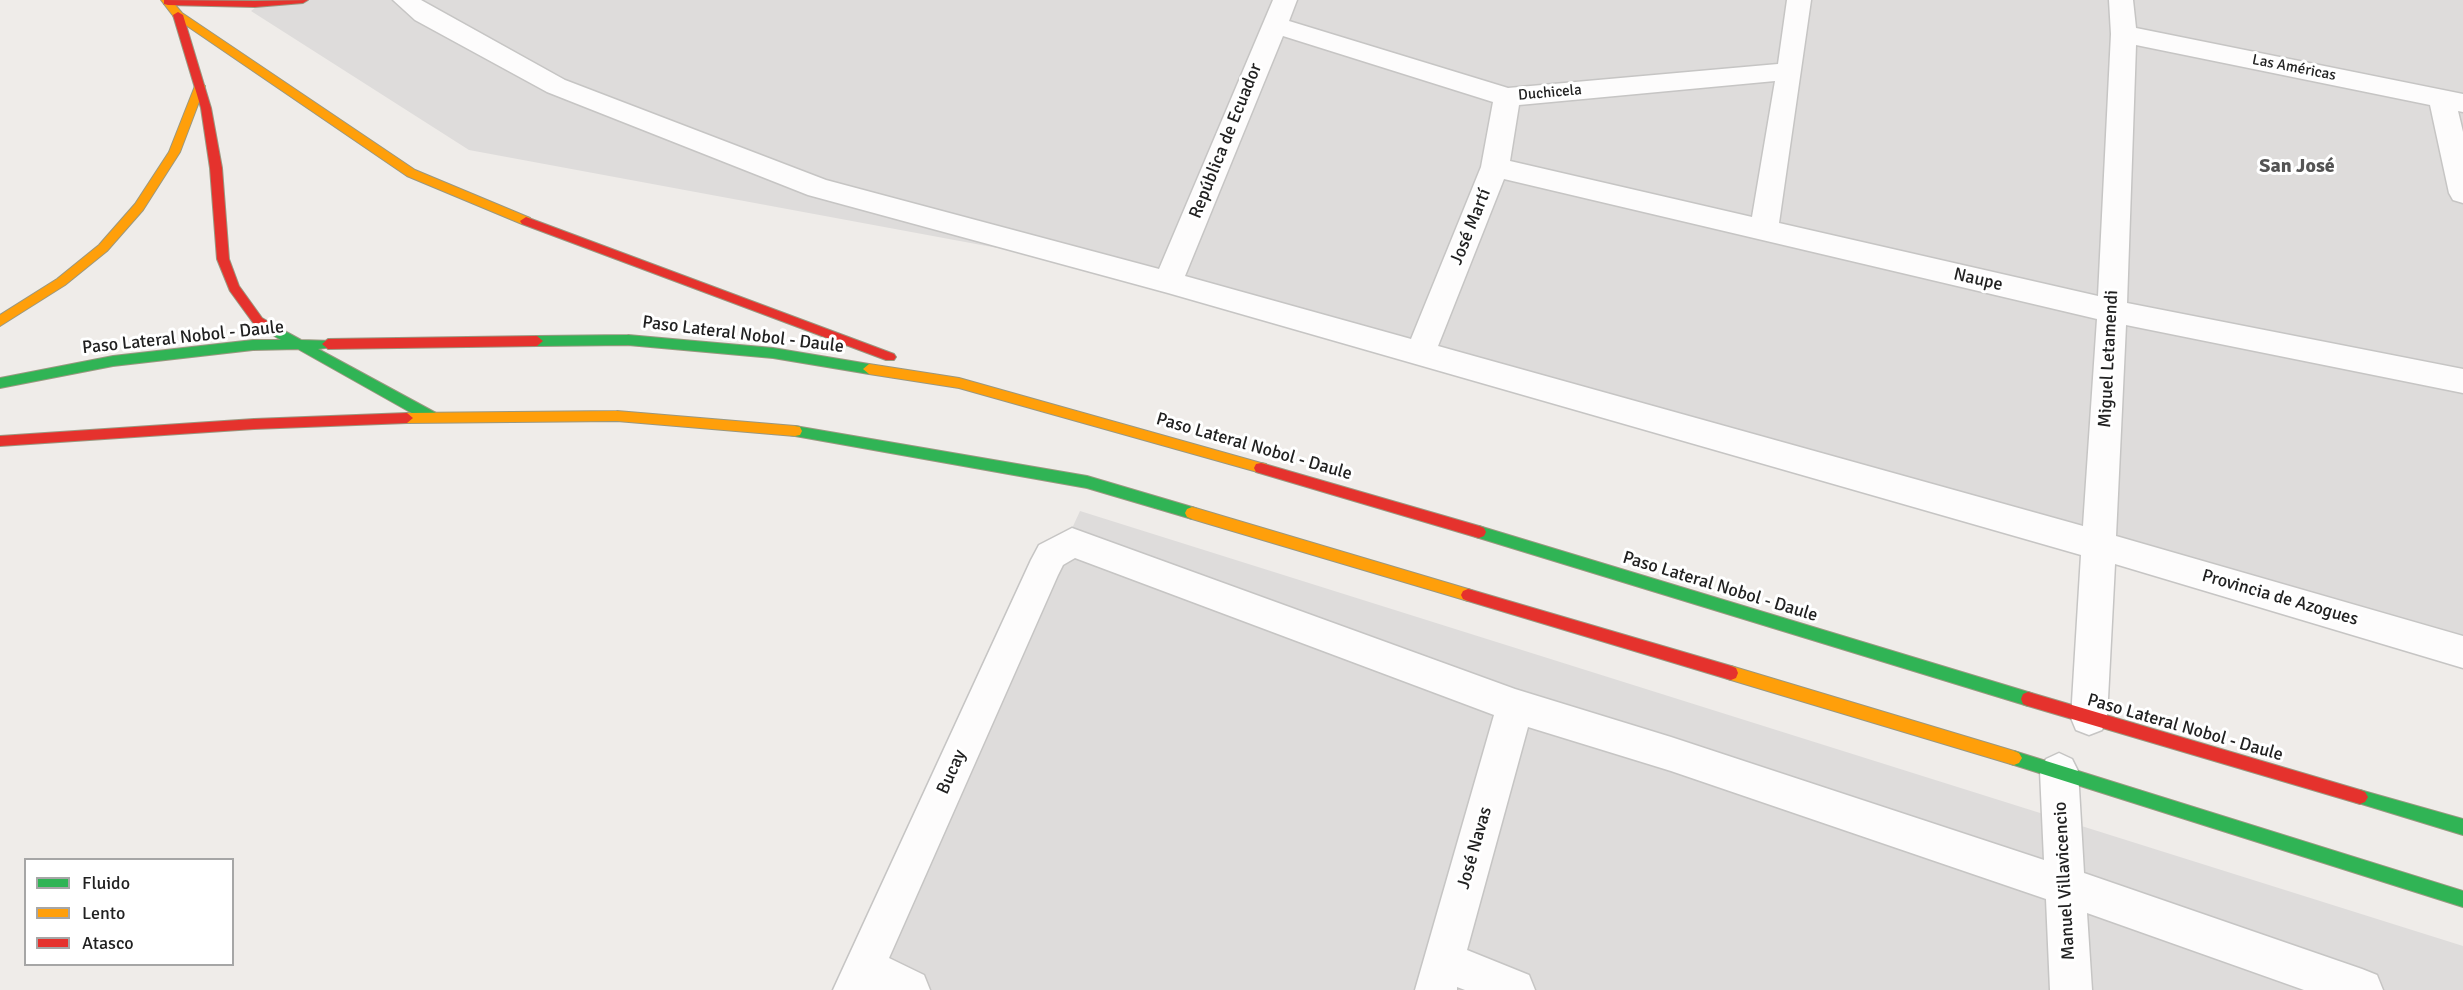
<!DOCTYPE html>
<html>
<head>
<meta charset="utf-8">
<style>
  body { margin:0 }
  #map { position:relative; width:2463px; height:990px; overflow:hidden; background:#efece9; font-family:Signika,sans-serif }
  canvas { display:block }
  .legend { position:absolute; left:24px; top:858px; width:210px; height:108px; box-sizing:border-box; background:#fff; border:2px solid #a6a6a6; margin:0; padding:8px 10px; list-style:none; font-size:18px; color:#212121 }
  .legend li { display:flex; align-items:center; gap:12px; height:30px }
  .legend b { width:30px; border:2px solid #a6a6a6 }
</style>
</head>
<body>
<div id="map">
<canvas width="2463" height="990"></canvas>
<ul class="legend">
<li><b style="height:8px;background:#30b455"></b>Fluido</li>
<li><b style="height:8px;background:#ff9f0a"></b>Lento</li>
<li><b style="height:8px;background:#e5322d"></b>Atasco</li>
</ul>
</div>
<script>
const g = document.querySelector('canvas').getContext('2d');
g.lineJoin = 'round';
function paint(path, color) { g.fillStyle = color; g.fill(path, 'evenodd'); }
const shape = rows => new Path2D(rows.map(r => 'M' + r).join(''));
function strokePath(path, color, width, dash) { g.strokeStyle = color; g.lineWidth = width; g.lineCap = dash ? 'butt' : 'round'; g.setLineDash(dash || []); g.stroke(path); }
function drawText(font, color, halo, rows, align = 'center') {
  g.font = font + ' Signika,sans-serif'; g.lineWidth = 6; g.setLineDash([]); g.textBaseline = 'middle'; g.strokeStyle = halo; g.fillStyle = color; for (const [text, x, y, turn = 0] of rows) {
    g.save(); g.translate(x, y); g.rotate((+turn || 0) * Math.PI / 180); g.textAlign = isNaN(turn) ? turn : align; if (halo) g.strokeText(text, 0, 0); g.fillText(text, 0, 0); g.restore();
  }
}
const residential = shape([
  [265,0,2463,0,2463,662,1100,267,469,150,251,11],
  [1080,511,2463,946,2463,990,860,990]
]);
const street = shape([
  [393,0,421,0,565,80,826,180,1159,269,1273,0,1297,0,1289,21,1508,88,1778,64,1787,0,1811,0,1779,223,2098,296,2111,34,2109,0,2133,0,2136,28,2463,94,2463,112,2458,111,2463,132,2463,203,2453,200,2449,193,2430,105,2136,45,2127,303,2463,369,2463,393,2126,325,2116,536,2463,636,2463,668,2115,564,2107,718,2102,730,2089,735,2076,730,2071,718,2081,555,1168,293,808,195,547,92,415,20,393,0],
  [1283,36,1493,102,1481,167,1411,339,1185,276,1283,36],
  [1775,81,1752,217,1510,161,1519,105,1775,81],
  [1504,179,2097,319,2083,526,1438,346,1504,179],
  [1072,528,1515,689,1671,737,2044,860,2040,771,2046,759,2059,753,2072,759,2078,771,2084,873,2362,969,2377,975,2383,990,2304,990,2087,913,2092,990,2050,990,2046,899,1671,771,1528,727,1467,950,1529,975,1535,990,1465,990,1457,987,1457,990,1415,990,1494,715,1075,558,1063,565,1058,575,889,958,924,975,930,990,833,990,1031,560,1039,545,1072,528]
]);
const fast = shape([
  [270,323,301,340,332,341,334,344,332,347,318,349,436,413,437,417,436,421,426,421,298,349,253,350,113,366,0,388,0,378,113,356,253,340,281,340,266,331,264,328,270,323],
  [628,335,773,348,869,364,875,369,869,374,773,358,628,345,537,346,531,341,537,336,628,335],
  [795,426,1087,476,1192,507,1197,509,1199,513,1197,517,1192,519,1087,488,795,436,790,435,788,431,790,427,795,426],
  [1479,526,2028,692,2033,694,2035,699,2033,704,2028,706,1479,538,1474,536,1472,532,1474,528,1479,526],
  [2014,751,2463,891,2463,907,2014,765,2009,763,2006,758,2009,753,2014,751],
  [2360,790,2463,819,2463,835,2355,802,2352,797,2355,792,2360,790]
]);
const slow = shape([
  [161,0,171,0,182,13,415,170,530,218,532,221,530,224,522,224,407,176,174,17,161,0],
  [200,82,205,86,180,152,143,210,107,251,65,285,0,326,0,315,57,279,99,245,135,204,169,152,195,86,200,82],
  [869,364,959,378,1261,463,1266,464,1268,468,1266,472,1261,473,959,388,869,374,863,369,869,364],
  [617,411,795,426,800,427,802,431,800,435,795,436,617,421,407,423,401,418,407,413,617,411],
  [1192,507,1468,589,1473,591,1475,595,1473,599,1468,601,1192,519,1187,517,1185,513,1187,509,1192,507],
  [1731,666,2014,751,2019,753,2022,758,2019,763,2014,765,1731,680,1726,678,1724,673,1726,668,1731,666]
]);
const jam = shape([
  [164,0,255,1,308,0,303,3,255,7,168,5,164,4,164,0],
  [178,12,183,15,211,108,222,168,229,259,239,286,262,318,274,325,276,328,270,333,254,324,230,291,217,259,210,168,201,108,173,15,178,12],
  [526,217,894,354,896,357,894,360,886,360,522,224,520,221,526,217],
  [537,336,543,341,537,346,328,349,322,344,328,339,537,336],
  [407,413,413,418,407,423,254,429,0,446,0,436,254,419,407,413],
  [1261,463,1479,526,1484,528,1486,532,1484,536,1479,538,1256,472,1254,468,1256,464,1261,463],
  [1468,589,1731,666,1736,668,1738,673,1736,678,1731,680,1468,601,1463,599,1461,595,1463,591,1468,589],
  [2028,692,2360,790,2365,792,2368,797,2365,802,2360,804,2028,706,2023,704,2021,699,2023,694,2028,692]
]);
const farStreetnames = [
  ["Las Américas",2294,68,11],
  ["Duchicela",1550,93,-5]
];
const streetNames = [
  ["República de Ecuador",1226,141,-68],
  ["José Martí",1471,227,-68],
  ["Naupe",1978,280,13],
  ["Paso Lateral Nobol - Daule",743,335,7],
  ["Paso Lateral Nobol - Daule",183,338,-6],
  ["Miguel Letamendi",2109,359,-87],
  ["Paso Lateral Nobol - Daule",1254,447,16],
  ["Paso Lateral Nobol - Daule",1720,587,17],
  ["Provincia de Azogues",2280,598,16],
  ["Paso Lateral Nobol - Daule",2185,728,16],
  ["Bucay",952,772,-66],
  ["José Navas",1475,848,-74],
  ["Manuel Villavicencio",2065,881,-93]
];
const neighbourhoodNames = [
  ["San José",2297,167]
];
paint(residential, '#dedcdb');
strokePath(street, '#c6c5c4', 3);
strokePath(fast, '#9a9880', 2);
strokePath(slow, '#9a9880', 2);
strokePath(jam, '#9a9880', 2);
paint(street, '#fdfcfc');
paint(fast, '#30b455');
paint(slow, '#ff9f0a');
paint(jam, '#e5322d');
drawText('15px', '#212121', '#fff', farStreetnames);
drawText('18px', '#212121', '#fff', streetNames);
drawText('bold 20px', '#545454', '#fff', neighbourhoodNames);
</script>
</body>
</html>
